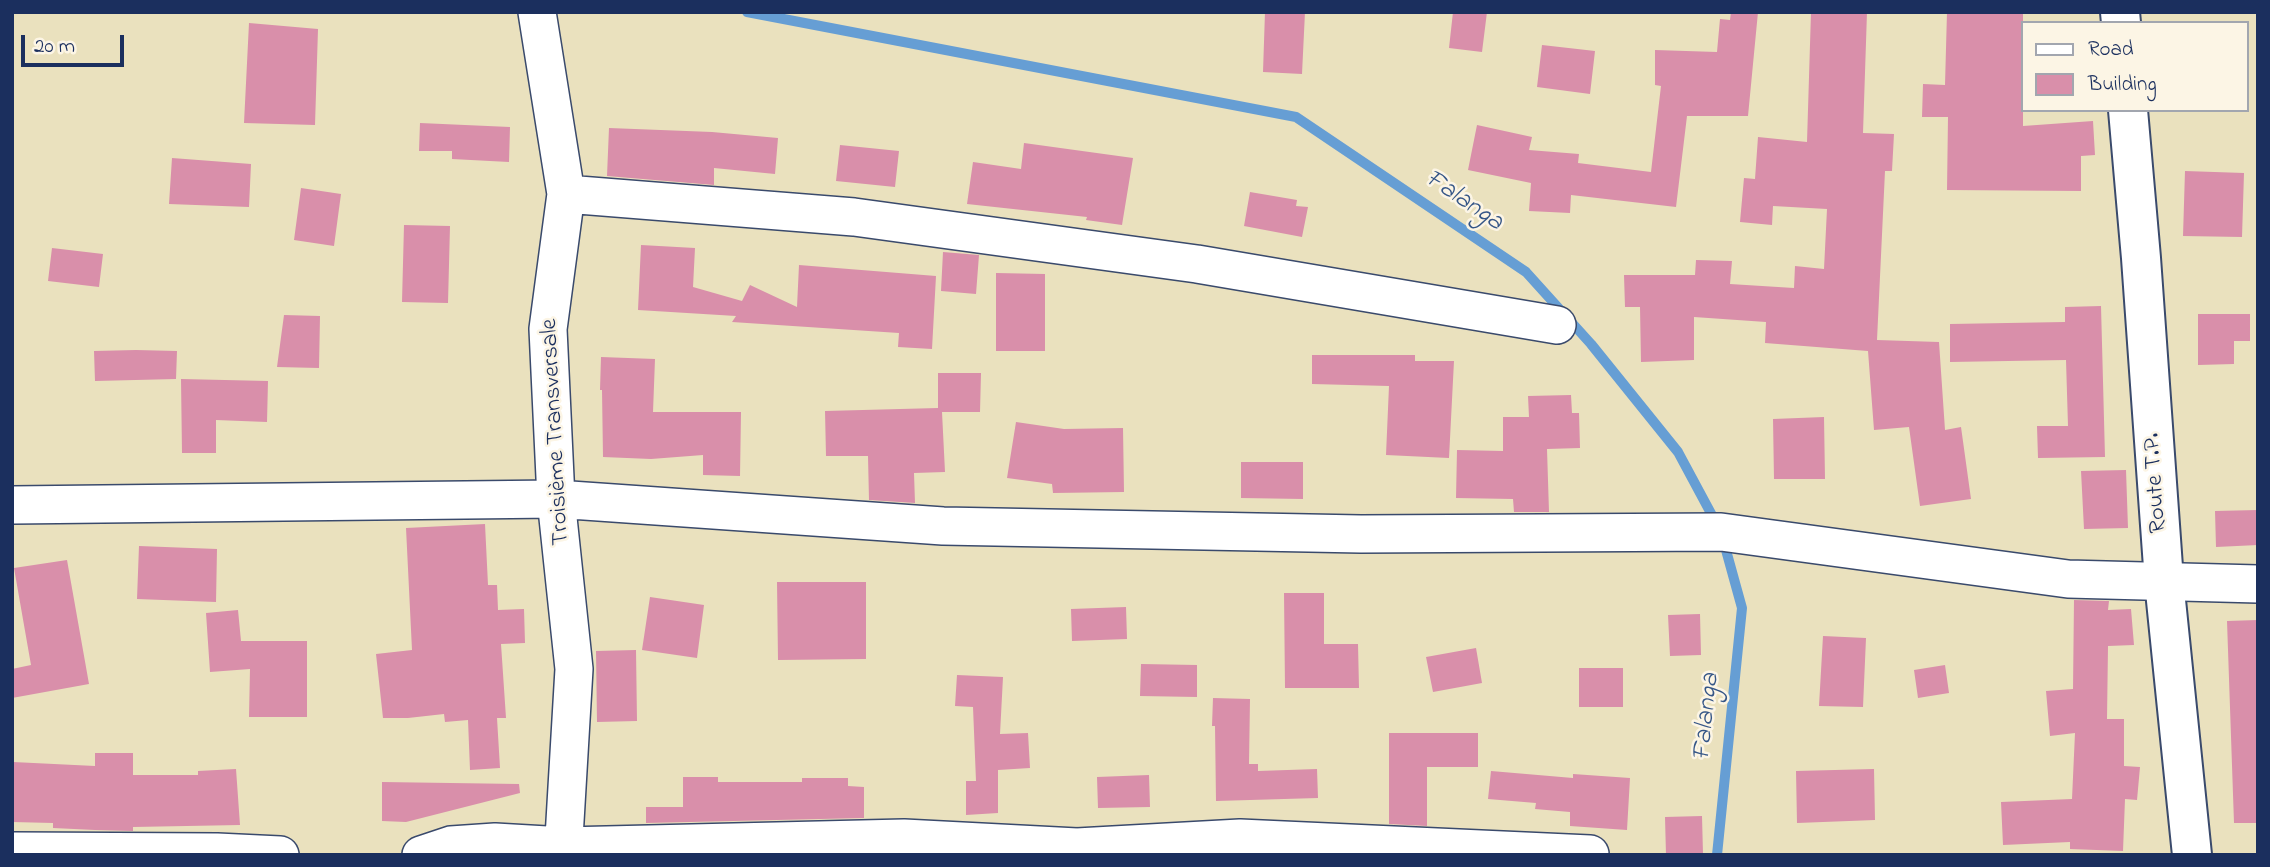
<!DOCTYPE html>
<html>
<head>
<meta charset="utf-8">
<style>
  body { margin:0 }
  #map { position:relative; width:2270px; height:867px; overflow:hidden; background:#eae1be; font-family:"Indie Flower",sans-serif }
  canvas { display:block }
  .frame { position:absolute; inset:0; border:14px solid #1b2f5e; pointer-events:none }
  .legend { position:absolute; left:2021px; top:21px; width:228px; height:91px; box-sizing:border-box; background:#fcf5e5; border:2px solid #a2a6af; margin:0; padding:9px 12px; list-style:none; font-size:21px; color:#1b2f5e }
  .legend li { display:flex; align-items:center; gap:14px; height:35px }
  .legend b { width:35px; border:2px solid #a2a6af }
  .scale { position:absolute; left:21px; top:35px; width:103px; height:32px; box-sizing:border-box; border:4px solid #1b2f5e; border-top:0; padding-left:9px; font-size:21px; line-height:24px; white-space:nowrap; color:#1b2f5e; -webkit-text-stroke:5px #fcf5e5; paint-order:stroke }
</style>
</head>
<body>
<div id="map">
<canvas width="2270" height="867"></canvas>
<div class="frame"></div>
<ul class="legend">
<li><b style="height:9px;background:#fff"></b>Road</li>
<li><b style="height:19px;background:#d98faa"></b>Building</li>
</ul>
<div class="scale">20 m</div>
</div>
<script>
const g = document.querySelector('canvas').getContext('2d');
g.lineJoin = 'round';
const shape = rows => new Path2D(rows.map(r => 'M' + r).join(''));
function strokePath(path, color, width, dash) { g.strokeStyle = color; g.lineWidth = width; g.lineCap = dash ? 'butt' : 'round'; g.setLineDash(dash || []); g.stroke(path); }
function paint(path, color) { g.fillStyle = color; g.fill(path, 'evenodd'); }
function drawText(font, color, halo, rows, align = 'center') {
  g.font = font + ' "Indie Flower",sans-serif'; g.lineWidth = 5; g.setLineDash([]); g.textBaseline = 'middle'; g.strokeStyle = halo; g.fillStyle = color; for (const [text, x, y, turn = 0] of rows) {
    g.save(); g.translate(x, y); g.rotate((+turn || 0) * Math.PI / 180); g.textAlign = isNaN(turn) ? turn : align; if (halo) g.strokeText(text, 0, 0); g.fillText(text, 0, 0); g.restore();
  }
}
const stream = shape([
  [747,12,1296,117,1526,272,1591,344,1678,452,1721,532,1742,608,1717,855]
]);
const building = shape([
  [1265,12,1305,12,1302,74,1263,72],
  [1453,12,1487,12,1482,52,1449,48],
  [1731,12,1758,12,1748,116,1687,116,1676,207,1571,195,1570,213,1529,211,1531,183,1468,170,1477,125,1532,137,1529,150,1579,154,1578,163,1651,172,1661,86,1655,85,1655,50,1717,52,1720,19,1730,20],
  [1811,12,1867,12,1863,133,1894,134,1892,171,1885,171,1877,340,1939,342,1945,430,1961,427,1971,499,1920,506,1909,427,1874,430,1868,351,1765,343,1766,322,1694,317,1694,360,1641,362,1640,307,1625,307,1624,275,1695,275,1696,260,1732,261,1730,284,1794,288,1795,266,1824,269,1827,209,1773,206,1772,225,1740,222,1744,178,1755,179,1758,137,1807,142],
  [1947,12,2023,12,2023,126,2093,121,2095,155,2081,156,2081,191,1947,190,1948,117,1922,117,1923,84,1945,85],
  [249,23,318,29,315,125,244,123],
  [1542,45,1595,51,1590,94,1537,87],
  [420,123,510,127,509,162,452,159,452,151,419,151],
  [609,128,712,132,778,138,775,174,714,168,714,185,607,176],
  [1024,143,1133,158,1122,225,1086,220,1087,217,967,204,973,162,1021,169],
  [840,145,899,151,895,187,836,181],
  [172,158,251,164,249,207,169,204],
  [2185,171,2244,173,2242,237,2183,236],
  [301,188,341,194,334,246,294,240],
  [1250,192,1297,200,1296,206,1308,207,1302,237,1244,226],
  [404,225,450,226,448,303,402,302],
  [641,245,695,248,693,287,742,301,750,285,797,307,799,265,936,276,932,349,898,347,899,333,732,322,736,316,638,310],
  [52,248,103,254,99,287,48,281],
  [943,252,979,255,976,294,941,291],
  [996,273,1045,274,1045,351,996,351],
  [2101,306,2105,457,2038,458,2037,426,2068,426,2066,360,1950,362,1950,324,2065,322,2065,307],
  [2198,314,2250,314,2250,341,2234,341,2234,364,2198,365],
  [284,315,320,316,319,368,277,367],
  [136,350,177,351,176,379,95,381,94,351],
  [1312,355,1415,355,1415,361,1454,361,1449,458,1386,455,1389,386,1312,384],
  [601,357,655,359,653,412,741,412,740,476,703,475,703,455,651,459,603,457,602,390,600,390],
  [938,373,981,373,980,412,942,412,945,472,914,473,915,503,869,500,868,456,826,456,825,411,938,408],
  [181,379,268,381,267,422,216,420,216,453,182,453],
  [1571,395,1572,413,1579,413,1580,448,1547,449,1549,512,1514,512,1513,499,1456,498,1457,450,1503,451,1503,417,1529,417,1528,396],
  [1824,417,1825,479,1774,479,1773,419],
  [1016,422,1064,429,1123,428,1124,492,1053,493,1052,484,1007,478],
  [1241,462,1303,462,1303,499,1241,498],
  [2126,470,2128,528,2084,529,2081,471],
  [2258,510,2258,545,2216,547,2215,511],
  [485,524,488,585,497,585,498,610,524,609,525,643,501,644,506,718,497,718,500,768,470,770,468,720,445,722,444,714,408,718,383,718,376,654,412,650,406,528],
  [139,546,217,549,216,602,137,599],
  [67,560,89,684,12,698,12,669,31,665,14,568],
  [777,582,866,582,866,659,778,660],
  [1284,593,1324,593,1324,644,1358,644,1359,688,1285,688],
  [650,597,704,605,697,658,642,650],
  [2074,600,2109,601,2108,610,2131,609,2134,645,2108,646,2107,719,2124,719,2124,766,2140,767,2137,800,2125,799,2123,851,2070,849,2070,842,2003,845,2001,802,2072,799,2075,733,2050,736,2046,691,2073,689],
  [1126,607,1127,639,1072,641,1071,609],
  [238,610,241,641,307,641,307,717,249,717,250,669,210,672,206,613],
  [1700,614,1701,655,1670,656,1668,615],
  [2258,620,2258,823,2234,823,2227,621],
  [1823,636,1866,638,1863,707,1819,706],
  [1476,648,1482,683,1433,692,1426,657],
  [636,650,637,721,597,722,596,651],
  [1141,664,1197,665,1197,697,1140,696],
  [1945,665,1949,693,1918,698,1914,670],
  [1579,668,1623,668,1623,707,1579,707],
  [957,675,1003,677,1000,734,1028,733,1030,768,998,770,998,813,966,815,966,781,976,781,973,707,955,706],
  [1213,698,1250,699,1249,764,1258,764,1258,771,1317,769,1318,798,1216,801,1215,726,1212,726],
  [1389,733,1478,733,1478,767,1427,767,1427,826,1389,824],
  [95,753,133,753,133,775,198,775,198,771,236,769,240,825,133,827,133,831,95,830,53,828,53,823,12,822,13,762,95,766],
  [1874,769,1875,820,1797,823,1796,771],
  [1491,771,1573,778,1573,774,1630,778,1627,830,1570,826,1570,812,1535,809,1536,803,1488,799],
  [1149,775,1150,807,1098,808,1097,777],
  [683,777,718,777,718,782,802,782,802,778,848,778,848,786,864,787,864,818,646,823,646,807,683,807],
  [382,782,519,784,520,793,406,822,382,821],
  [1702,816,1703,854,1666,855,1665,817]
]);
const minor = shape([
  [537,12,566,194,548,329,556,499,574,669,563,855],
  [566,194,854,217,1197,264,1557,325],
  [12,505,556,499,943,526,1361,534,1721,532,2068,579,2258,584],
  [12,851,217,852,280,855],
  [421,855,451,845,495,842,564,846,904,838,1077,847,1240,838,1590,854]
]);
const tertiary = shape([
  [2120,12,2121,23],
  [2128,110,2141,258,2164,581,2192,855]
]);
const streetNames = [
  ["Troisième Transversale",557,432,-93],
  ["Route T.P.",2157,483,-94]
];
const waterNames = [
  ["Falanga",1463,202,34],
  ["Falanga",1708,717,-84]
];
strokePath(stream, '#669ed4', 10);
paint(building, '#d98faa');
strokePath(minor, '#3a4a6c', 40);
strokePath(tertiary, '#3a4a6c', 42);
strokePath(minor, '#fff', 37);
strokePath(tertiary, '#fff', 38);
drawText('24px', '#1b2f5e', '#fcf5e5', streetNames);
drawText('italic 26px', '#355687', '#fcf5e5', waterNames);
</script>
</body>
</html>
